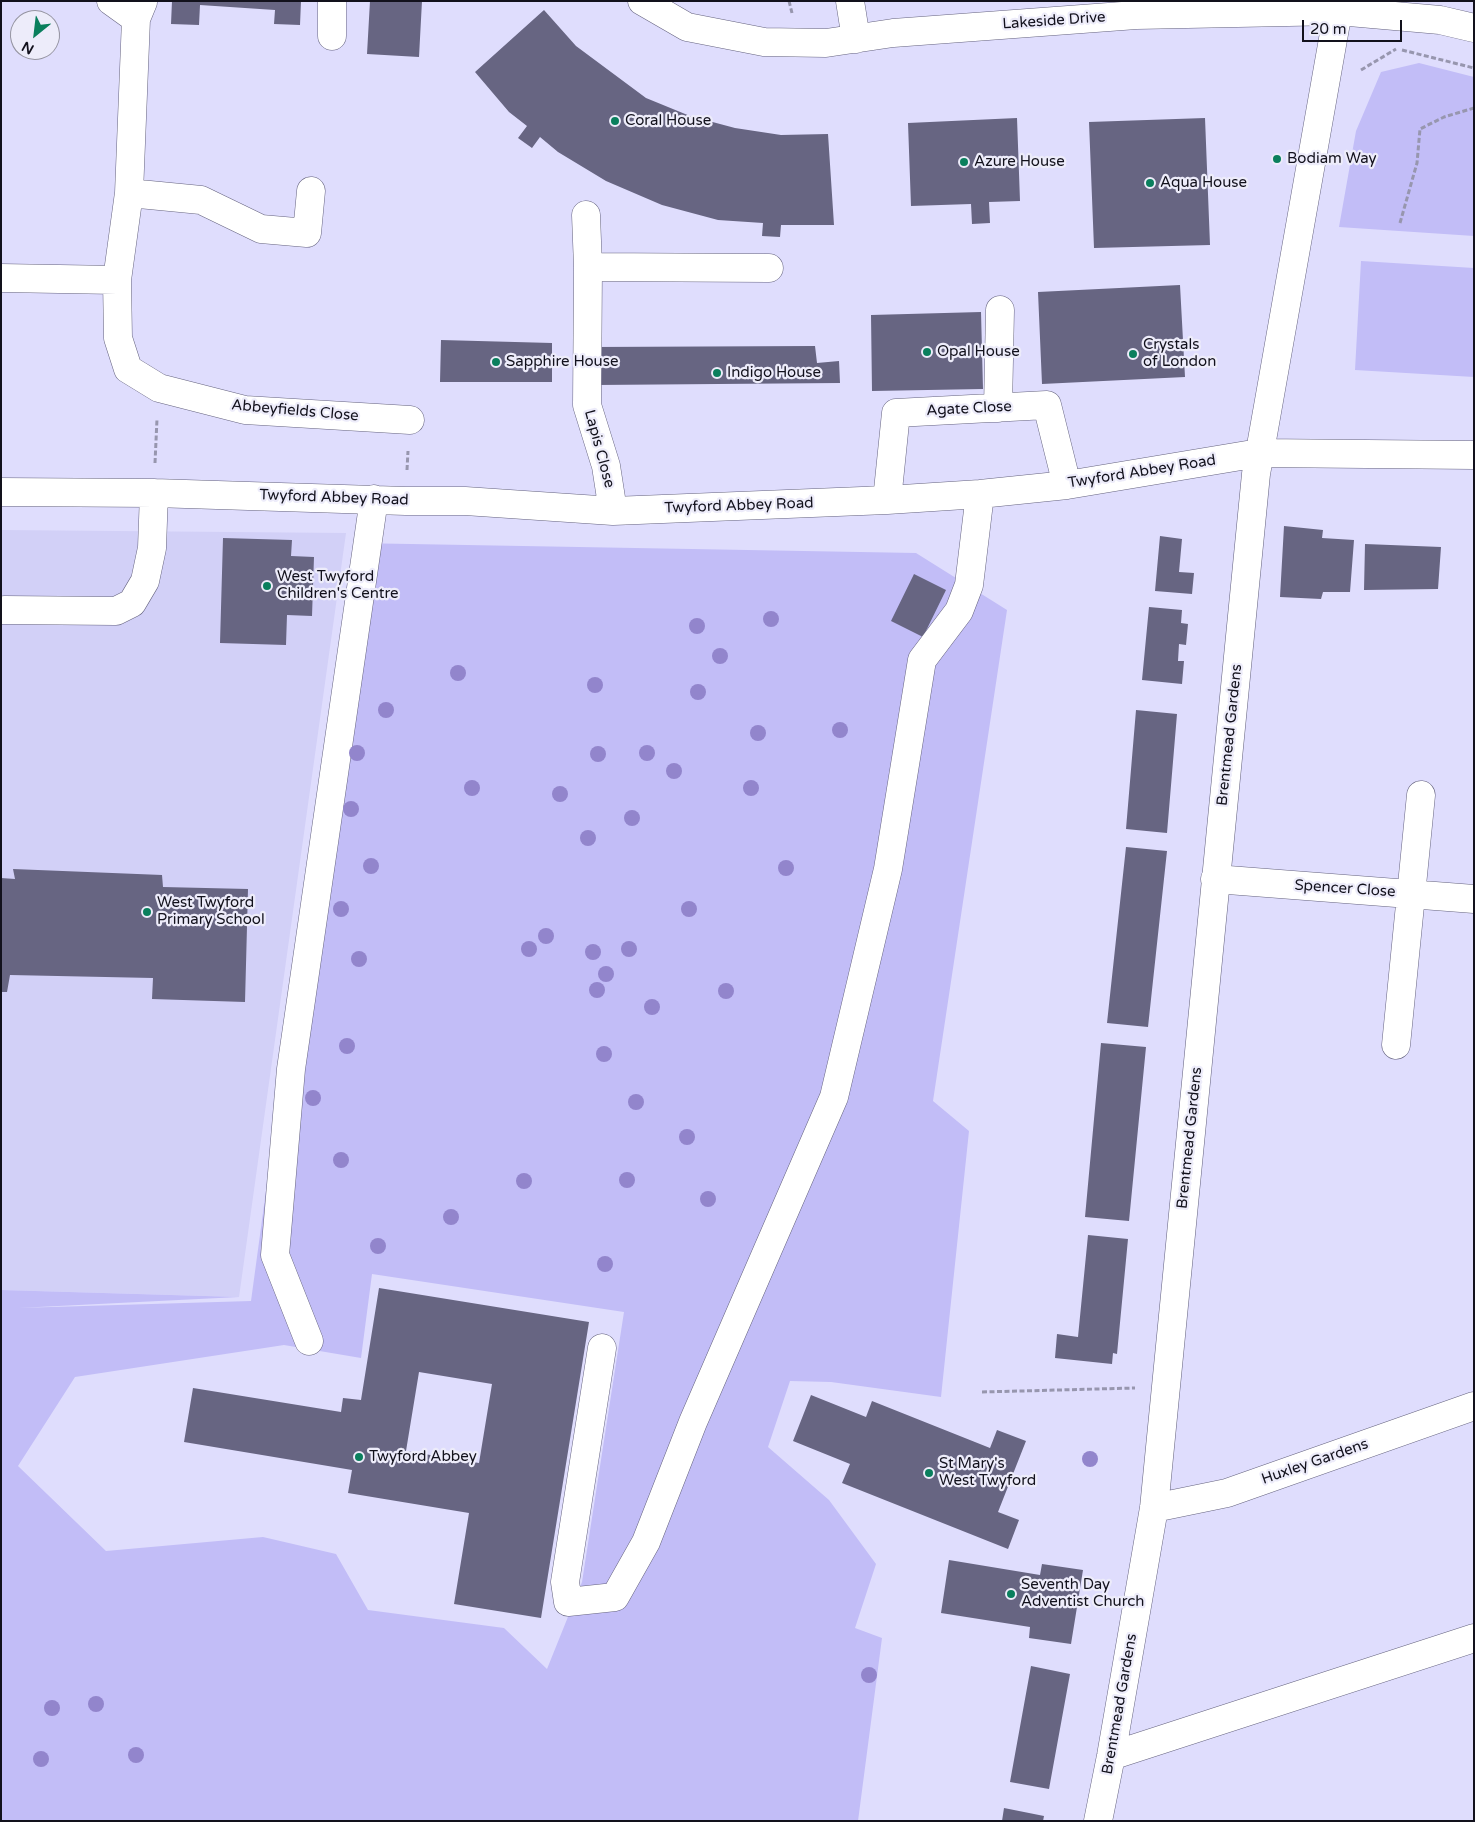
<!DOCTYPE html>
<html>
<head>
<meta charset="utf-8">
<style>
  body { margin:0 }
  #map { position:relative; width:1475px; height:1822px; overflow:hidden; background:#dfddfd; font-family:"Varela Round",sans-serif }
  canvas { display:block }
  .frame { position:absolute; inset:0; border:2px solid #12111c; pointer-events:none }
  .north { position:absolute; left:10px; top:10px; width:50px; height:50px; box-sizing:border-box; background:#edecfa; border:1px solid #9594a1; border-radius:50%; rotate:209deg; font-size:14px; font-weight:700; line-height:20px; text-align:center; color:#12111c }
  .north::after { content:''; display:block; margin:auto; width:18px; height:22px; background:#0a7f5d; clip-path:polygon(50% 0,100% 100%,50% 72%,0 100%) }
  .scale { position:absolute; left:1302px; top:20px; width:100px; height:22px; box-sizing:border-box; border:2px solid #12111c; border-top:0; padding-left:6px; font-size:15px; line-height:18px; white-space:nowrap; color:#12111c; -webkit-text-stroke:4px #edecfa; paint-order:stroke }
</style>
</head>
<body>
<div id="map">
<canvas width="1475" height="1822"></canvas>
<div class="frame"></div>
<div class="north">N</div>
<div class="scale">20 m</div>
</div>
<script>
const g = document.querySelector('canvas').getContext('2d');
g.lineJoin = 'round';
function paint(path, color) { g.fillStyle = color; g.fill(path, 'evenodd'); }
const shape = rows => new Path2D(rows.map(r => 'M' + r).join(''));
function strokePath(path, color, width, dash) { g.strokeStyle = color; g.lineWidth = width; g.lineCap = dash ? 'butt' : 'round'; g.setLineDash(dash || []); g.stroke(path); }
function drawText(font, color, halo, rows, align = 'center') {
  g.font = font + ' "Varela Round",sans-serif'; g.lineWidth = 4.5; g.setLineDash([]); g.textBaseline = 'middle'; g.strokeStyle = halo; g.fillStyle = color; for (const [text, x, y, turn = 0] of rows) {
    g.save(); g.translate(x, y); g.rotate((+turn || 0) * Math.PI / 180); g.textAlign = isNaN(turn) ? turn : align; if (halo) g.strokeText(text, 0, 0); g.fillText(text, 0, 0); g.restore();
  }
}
const built = shape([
  [1,530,346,533,239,1297,1,1290]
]);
const green = shape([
  [1419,63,1474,77,1474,236,1339,227,1356,131,1381,72],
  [1361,261,1474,268,1474,377,1355,370],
  [354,543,916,553,1007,610,933,1101,969,1131,941,1397,831,1382,790,1381,768,1447,829,1500,876,1564,855,1628,882,1638,858,1821,1,1821,1,1290,239,1297,18,1308,251,1301],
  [372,1274,624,1312,582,1582,547,1669,504,1628,368,1610,336,1554,263,1537,106,1551,18,1466,75,1377,284,1345,361,1358]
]);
const building = shape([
  [172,1,301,1,300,25,274,24,275,10,200,5,199,25,171,24],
  [370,1,422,1,419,57,367,54],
  [544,10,576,46,646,98,690,116,735,128,781,135,828,134,834,225,781,225,780,237,762,236,763,223,718,220,662,205,606,181,558,152,540,137,532,148,518,138,527,126,509,112,475,72],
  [1017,118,1020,201,989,202,990,223,972,224,971,204,911,206,908,123],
  [1205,118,1210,245,1094,248,1089,122],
  [1180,285,1185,377,1042,384,1038,292],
  [981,312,983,389,872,391,871,315],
  [441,340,552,343,552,382,440,382],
  [815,346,817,363,839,361,840,383,596,385,593,347],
  [1284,526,1323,530,1322,538,1354,540,1350,592,1323,592,1321,599,1280,597],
  [1160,536,1182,539,1179,572,1194,573,1192,594,1155,591],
  [223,538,292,540,291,556,314,557,312,616,287,615,286,645,220,643],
  [1365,544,1441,547,1438,589,1364,590],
  [914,574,946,590,923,637,891,621],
  [1149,607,1182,610,1181,623,1188,624,1186,645,1179,644,1178,661,1184,661,1182,684,1142,680],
  [1136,710,1177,714,1167,833,1126,829],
  [1126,847,1167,851,1148,1027,1107,1023],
  [13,869,162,875,163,887,248,889,245,1002,152,999,153,978,10,975,7,992,1,992,1,878,15,879],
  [1101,1043,1146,1047,1129,1221,1085,1217],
  [1088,1235,1128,1239,1117,1354,1113,1353,1112,1364,1055,1358,1057,1334,1078,1337],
  [379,1288,589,1322,541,1618,454,1604,469,1513,348,1493,352,1470,184,1442,193,1388,341,1412,343,1398,361,1400],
  [419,1372,492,1384,479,1463,406,1451],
  [811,1395,866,1417,872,1401,990,1448,997,1430,1026,1441,998,1512,1019,1520,1008,1549,842,1483,850,1464,793,1441],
  [949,1560,1040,1575,1042,1564,1083,1570,1071,1644,1029,1638,1030,1627,941,1613],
  [1031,1666,1070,1674,1049,1789,1010,1782],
  [1004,1808,1044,1816,1043,1821,1002,1821]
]);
const path = shape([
  [789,1,792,13],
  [1402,50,1474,68],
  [1361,70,1396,49],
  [1400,223,1417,163,1420,129,1444,117,1474,108],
  [155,463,157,419],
  [407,470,408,451],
  [982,1392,1135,1388]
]);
const minor = shape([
  [111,1,136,19,143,2],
  [642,1,687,27,764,42,826,43,893,33,1136,15,1338,11,1440,20,1474,28],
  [850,1,856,39],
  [332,36,332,1],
  [129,193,201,200,261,229,307,233,311,191],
  [586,215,588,267],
  [1,278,117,280,129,193,136,19],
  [117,280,118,338,128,369,159,388,245,410,410,420],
  [998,408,1000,310],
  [1,492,154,493,406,501,465,501,613,511,887,500,980,494,1067,485,1259,453,1474,455],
  [887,500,896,413,1047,405,1067,485],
  [613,511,606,466,587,405,588,267,769,268],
  [4,610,116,611,132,603,145,581,152,548,154,493],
  [1215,879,1474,899],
  [1396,1045,1421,795],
  [309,1341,275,1255,291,1069,374,499],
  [602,1348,565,1582,568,1602,615,1597,646,1542,693,1422,834,1097,888,869,922,660,959,611,969,585,980,494],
  [1154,1508,1227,1493,1474,1406],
  [1111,1756,1474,1638],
  [1098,1821,1111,1756,1154,1508,1256,474,1338,11]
]);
const trees = [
  [771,619],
  [697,626],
  [720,656],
  [458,673],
  [595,685],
  [698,692],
  [386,710],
  [840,730],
  [758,733],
  [357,753],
  [647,753],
  [598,754],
  [674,771],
  [472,788],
  [751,788],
  [560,794],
  [351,809],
  [632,818],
  [588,838],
  [371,866],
  [786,868],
  [341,909],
  [689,909],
  [546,936],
  [529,949],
  [629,949],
  [593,952],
  [359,959],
  [606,974],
  [597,990],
  [726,991],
  [652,1007],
  [347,1046],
  [604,1054],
  [313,1098],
  [636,1102],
  [687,1137],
  [341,1160],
  [627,1180],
  [524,1181],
  [708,1199],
  [451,1217],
  [378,1246],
  [605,1264],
  [1090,1459],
  [869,1675],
  [96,1704],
  [52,1708],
  [136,1755],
  [41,1759]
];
const markers = [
  [615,121,5,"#0a7f5d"],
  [1277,159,5,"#0a7f5d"],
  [964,162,5,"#0a7f5d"],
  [1150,183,5,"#0a7f5d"],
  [927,352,5,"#0a7f5d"],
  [1133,354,5,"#0a7f5d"],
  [496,362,5,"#0a7f5d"],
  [717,373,5,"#0a7f5d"],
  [267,586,5,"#0a7f5d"],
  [147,912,5,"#0a7f5d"],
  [359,1457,5,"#0a7f5d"],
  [929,1473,5,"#0a7f5d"],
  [1011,1594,5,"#0a7f5d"]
];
const streetNames = [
  ["Lakeside Drive",1054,21,-4],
  ["Agate Close",969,409,-3],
  ["Abbeyfields Close",295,411,5],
  ["Lapis Close",599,449,75],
  ["Twyford Abbey Road",1142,472,-9],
  ["Twyford Abbey Road",334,498,2],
  ["Twyford Abbey Road",739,506,-2],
  ["Brentmead Gardens",1230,735,-84],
  ["Spencer Close",1345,889,4],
  ["Brentmead Gardens",1190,1138,-84],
  ["Huxley Gardens",1315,1462,-19],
  ["Brentmead Gardens",1120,1704,-80]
];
const poiNames = [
  ["Coral House",625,121],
  ["Bodiam Way",1287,159],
  ["Azure House",974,162],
  ["Aqua House",1160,183],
  ["Crystals",1143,345],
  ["of London",1143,362],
  ["Opal House",937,352],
  ["Sapphire House",506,362],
  ["Indigo House",727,373],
  ["West Twyford",277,577],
  ["Children's Centre",277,594],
  ["West Twyford",157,903],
  ["Primary School",157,920],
  ["Twyford Abbey",369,1457],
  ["St Mary's",939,1464],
  ["West Twyford",939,1481],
  ["Seventh Day",1021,1585],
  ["Adventist Church",1021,1602]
];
paint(built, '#d2d0f7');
paint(green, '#c2bdf7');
paint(building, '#676582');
strokePath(minor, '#65637f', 29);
strokePath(path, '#9796ae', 3, [5, 2.5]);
strokePath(minor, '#fff', 28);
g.fillStyle = '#9285cc';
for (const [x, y] of trees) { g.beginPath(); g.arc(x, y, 8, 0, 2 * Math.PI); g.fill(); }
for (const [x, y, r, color] of markers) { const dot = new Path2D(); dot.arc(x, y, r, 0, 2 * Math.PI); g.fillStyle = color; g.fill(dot); strokePath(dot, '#edecfa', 2); }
drawText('15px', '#12111c', '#edecfa', streetNames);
drawText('15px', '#12111c', '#edecfa', poiNames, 'left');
</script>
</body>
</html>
